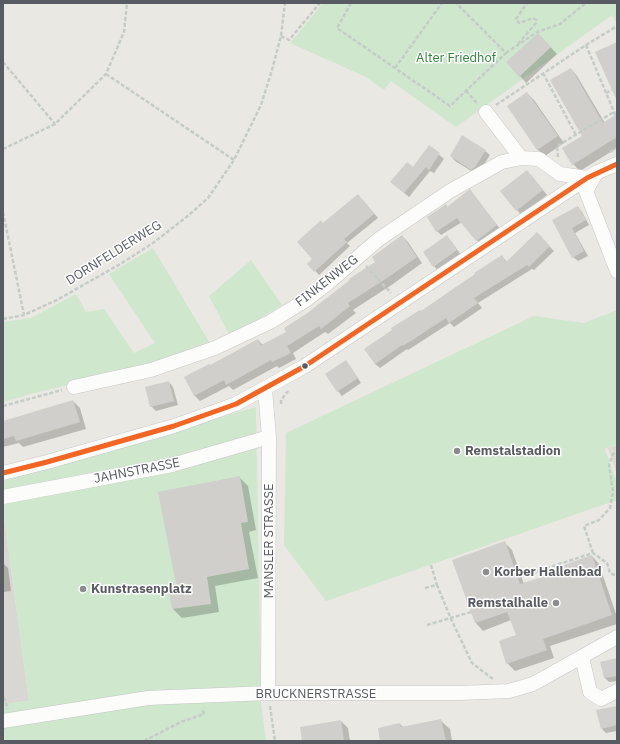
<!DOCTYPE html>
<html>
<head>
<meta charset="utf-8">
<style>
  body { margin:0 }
  #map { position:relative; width:620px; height:744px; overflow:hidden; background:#eae8e2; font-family:"IBM Plex Sans",sans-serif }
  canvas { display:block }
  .frame { position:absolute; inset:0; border:4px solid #585b61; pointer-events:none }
</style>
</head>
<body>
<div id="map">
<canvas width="620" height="744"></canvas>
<div class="frame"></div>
</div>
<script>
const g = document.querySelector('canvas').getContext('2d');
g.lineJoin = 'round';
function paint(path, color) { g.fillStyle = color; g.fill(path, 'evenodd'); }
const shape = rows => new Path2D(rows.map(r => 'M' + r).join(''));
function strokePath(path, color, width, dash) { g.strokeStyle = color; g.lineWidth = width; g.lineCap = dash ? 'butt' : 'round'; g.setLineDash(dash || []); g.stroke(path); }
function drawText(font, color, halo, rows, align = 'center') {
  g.font = font + ' "IBM Plex Sans",sans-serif'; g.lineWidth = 3; g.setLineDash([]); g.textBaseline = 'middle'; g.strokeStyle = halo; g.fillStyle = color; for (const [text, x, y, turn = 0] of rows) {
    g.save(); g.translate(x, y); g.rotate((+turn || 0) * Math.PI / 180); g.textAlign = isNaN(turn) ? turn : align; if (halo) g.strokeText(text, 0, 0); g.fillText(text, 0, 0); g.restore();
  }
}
const industrial = shape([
  [3,511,29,701,3,704]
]);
const education = shape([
  [617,445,617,475,608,448]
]);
const green = shape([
  [323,3,617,3,617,23,612,15,456,127,391,81,384,90,366,77,290,43],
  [153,248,211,345,148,366,34,393,3,402,3,322,31,318,76,294,86,312,104,309,134,353,155,343,109,274],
  [251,260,282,305,230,336,209,296],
  [617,310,617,444,605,449,617,483,617,500,326,601,284,545,286,433,534,316,584,323],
  [256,407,261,704,266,741,3,741,3,704,29,701,3,511,3,481]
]);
const shadow = shape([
  [538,34,557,54,526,83,520,76],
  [571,69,577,76,605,123,617,115,617,148,580,171,573,164,583,136],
  [527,93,534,100,564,143,545,156,538,150,508,106],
  [429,146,444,159,434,173,430,171,409,197,396,186,413,169],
  [485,151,490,155,480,171,476,174,455,161,451,156],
  [531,175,547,195,521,215,502,191],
  [470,191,501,230,481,245,462,222,441,235,437,231,446,205,448,208],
  [362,199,378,218,347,243,350,246,319,275,309,264,314,259,323,224],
  [578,207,582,212,589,225,575,233,588,256,578,261,573,257,553,221],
  [537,234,554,251,534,270,532,269,478,303,482,308,454,327,450,323,408,350,407,349,380,368,375,364,366,349,502,256,507,262],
  [402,236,408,242,422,263,393,284,353,310,356,313,328,334,325,332,293,353,296,359,279,368,277,366,233,390,229,386,200,401,194,395,210,366,258,340,263,345,287,332,307,315,377,262],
  [451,241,461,255,438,271,424,252],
  [350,366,361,383,342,396,338,391],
  [169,382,173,387,178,405,156,411,151,406],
  [73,401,80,408,86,429,23,447,19,443,3,447,3,422],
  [239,477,248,486,256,530,249,532,258,578,215,586,219,612,182,618,173,609,170,586,177,585],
  [504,542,512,550,524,584,567,571,592,556,599,564,617,617,617,624,550,646,554,658,515,671,507,663,517,636,511,620,483,631,476,623,453,561],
  [3,563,8,568,11,591,3,592],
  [617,659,617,681,609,682,605,678,601,662],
  [617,707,617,731,606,733,602,729],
  [440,720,450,729,452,741,381,741,400,724,404,728],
  [341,721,348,728,350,741,303,741]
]);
const building = shape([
  [538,33,551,47,519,77,506,62],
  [617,42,617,101,595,52],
  [571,68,603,123,617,114,617,137,572,165,562,148,582,136,550,80],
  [527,92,558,136,537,150,507,106],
  [462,135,486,150,475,167,471,170,450,156],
  [429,145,440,153,429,170,426,167,404,193,390,182,407,162,413,167],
  [527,170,543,190,516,211,500,191],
  [470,189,497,225,476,241,457,218,436,232,427,217,446,204,447,207],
  [358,194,374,214,344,239,347,242,314,272,307,264,312,259,297,242,321,220,323,223],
  [578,206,586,220,572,228,584,251,572,258,552,220],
  [537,232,550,246,529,267,527,265,474,298,478,303,449,323,446,318,403,346,402,345,375,364,364,349,392,330,391,328,420,310,421,311,475,274,474,273,502,255,506,262],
  [402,235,417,257,387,278,348,303,350,306,321,329,319,326,287,346,291,353,272,362,271,360,226,385,224,380,194,396,184,377,209,364,210,365,258,339,261,345,286,332,284,328,306,314,350,280,349,279,375,262,372,257],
  [447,235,457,250,433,267,423,252],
  [346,360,358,378,337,392,325,374],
  [169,381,174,401,150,407,145,387],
  [73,400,80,422,16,441,14,436,3,439,3,421],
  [240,476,248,522,241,523,249,569,207,577,211,604,172,609,168,585,176,584,158,492],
  [505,541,520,584,565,570,564,565,592,555,612,615,543,639,547,650,506,664,499,641,516,635,507,612,475,623,452,560],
  [617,658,617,676,604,678,600,662],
  [617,706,617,725,601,729,596,710],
  [441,719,446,741,380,741,378,728,400,723,401,727],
  [341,720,344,741,302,741,300,727]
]);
const path = shape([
  [351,3,337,28,450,106,506,53,456,3],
  [281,36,289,40,320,3],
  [518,44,536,23,536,20,533,18,519,23,517,21,516,19,527,3],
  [586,45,617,119],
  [506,53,537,32,560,24,586,3],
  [3,62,55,124],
  [395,68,442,3],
  [543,73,576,135],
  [106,74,234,160],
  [466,91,478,104],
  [606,93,612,90],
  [496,105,586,45,617,26],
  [3,149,55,124,106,74,124,32,127,3],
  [610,152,617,148],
  [558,157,557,146,614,112],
  [3,212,24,315],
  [366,266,391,293],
  [3,319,24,315,57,300,122,263,153,243,189,215,208,198,234,160,261,105,272,70,281,36,285,3],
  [281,404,281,400,288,391],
  [3,406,62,390],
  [593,553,584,526,599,520,610,508,613,492,609,465,613,454,617,453],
  [431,565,437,585],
  [535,572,593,553,607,563,610,573,617,576],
  [425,588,437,585,451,619,472,663,493,679],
  [427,625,471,612],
  [4,697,8,709],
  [270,706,275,741],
  [144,741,181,722,204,714,202,708]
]);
const minor = shape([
  [486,112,521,158],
  [595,175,586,191,617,271],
  [74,387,151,370,215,348,270,322,306,300,328,283,379,239,450,191,502,162,521,158,539,159,560,174,587,178],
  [265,389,269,437,268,693],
  [3,473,47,462,174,426,236,404,305,366,587,178,598,172,617,164],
  [3,497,172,465,269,437],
  [582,657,590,692,601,699,617,691],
  [3,721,148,698,171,697,268,693,460,693,509,691,533,684,617,637]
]);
const bus1 = shape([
  [3,473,47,462,174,426,236,404,305,366,587,178,617,164]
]);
const markers = [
  [305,366,3.5,"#585b61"],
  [457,451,4,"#8b8c8e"],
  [486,572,4,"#8b8c8e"],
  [83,589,4,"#8b8c8e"],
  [556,603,4,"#8b8c8e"]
];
const parkNames = [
  ["Alter Friedhof",456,58]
];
const streetNames = [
  ["DORNFELDERWEG",114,253,-32],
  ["FINKENWEG",327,281,-38],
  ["JAHNSTRASSE",137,471,-11],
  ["MANSLER STRASSE",269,541,-90],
  ["BRUCKNERSTRASSE",316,694]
];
const poiNames = [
  ["Remstalstadion",465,451],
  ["Korber Hallenbad",494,572],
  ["Kunstrasenplatz",91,589],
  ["Remstalhalle",548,603,"right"]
];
paint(industrial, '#d9d7d1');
paint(education, '#dcdbd1');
paint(green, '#cee7cd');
paint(shadow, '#0003');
paint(building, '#d0cfcb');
strokePath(minor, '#c7c7c6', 15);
strokePath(path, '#c5ccc8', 2.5, [4, 2]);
strokePath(minor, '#fcfcfb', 14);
strokePath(bus1, '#f26522', 5);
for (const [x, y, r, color] of markers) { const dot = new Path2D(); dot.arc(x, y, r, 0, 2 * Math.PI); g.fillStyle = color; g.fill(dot); strokePath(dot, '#fff', 1.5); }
drawText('13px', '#2d8439', '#fff', parkNames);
drawText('13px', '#585b61', '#fff', streetNames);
drawText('bold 13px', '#585b61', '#fff', poiNames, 'left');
</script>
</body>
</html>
